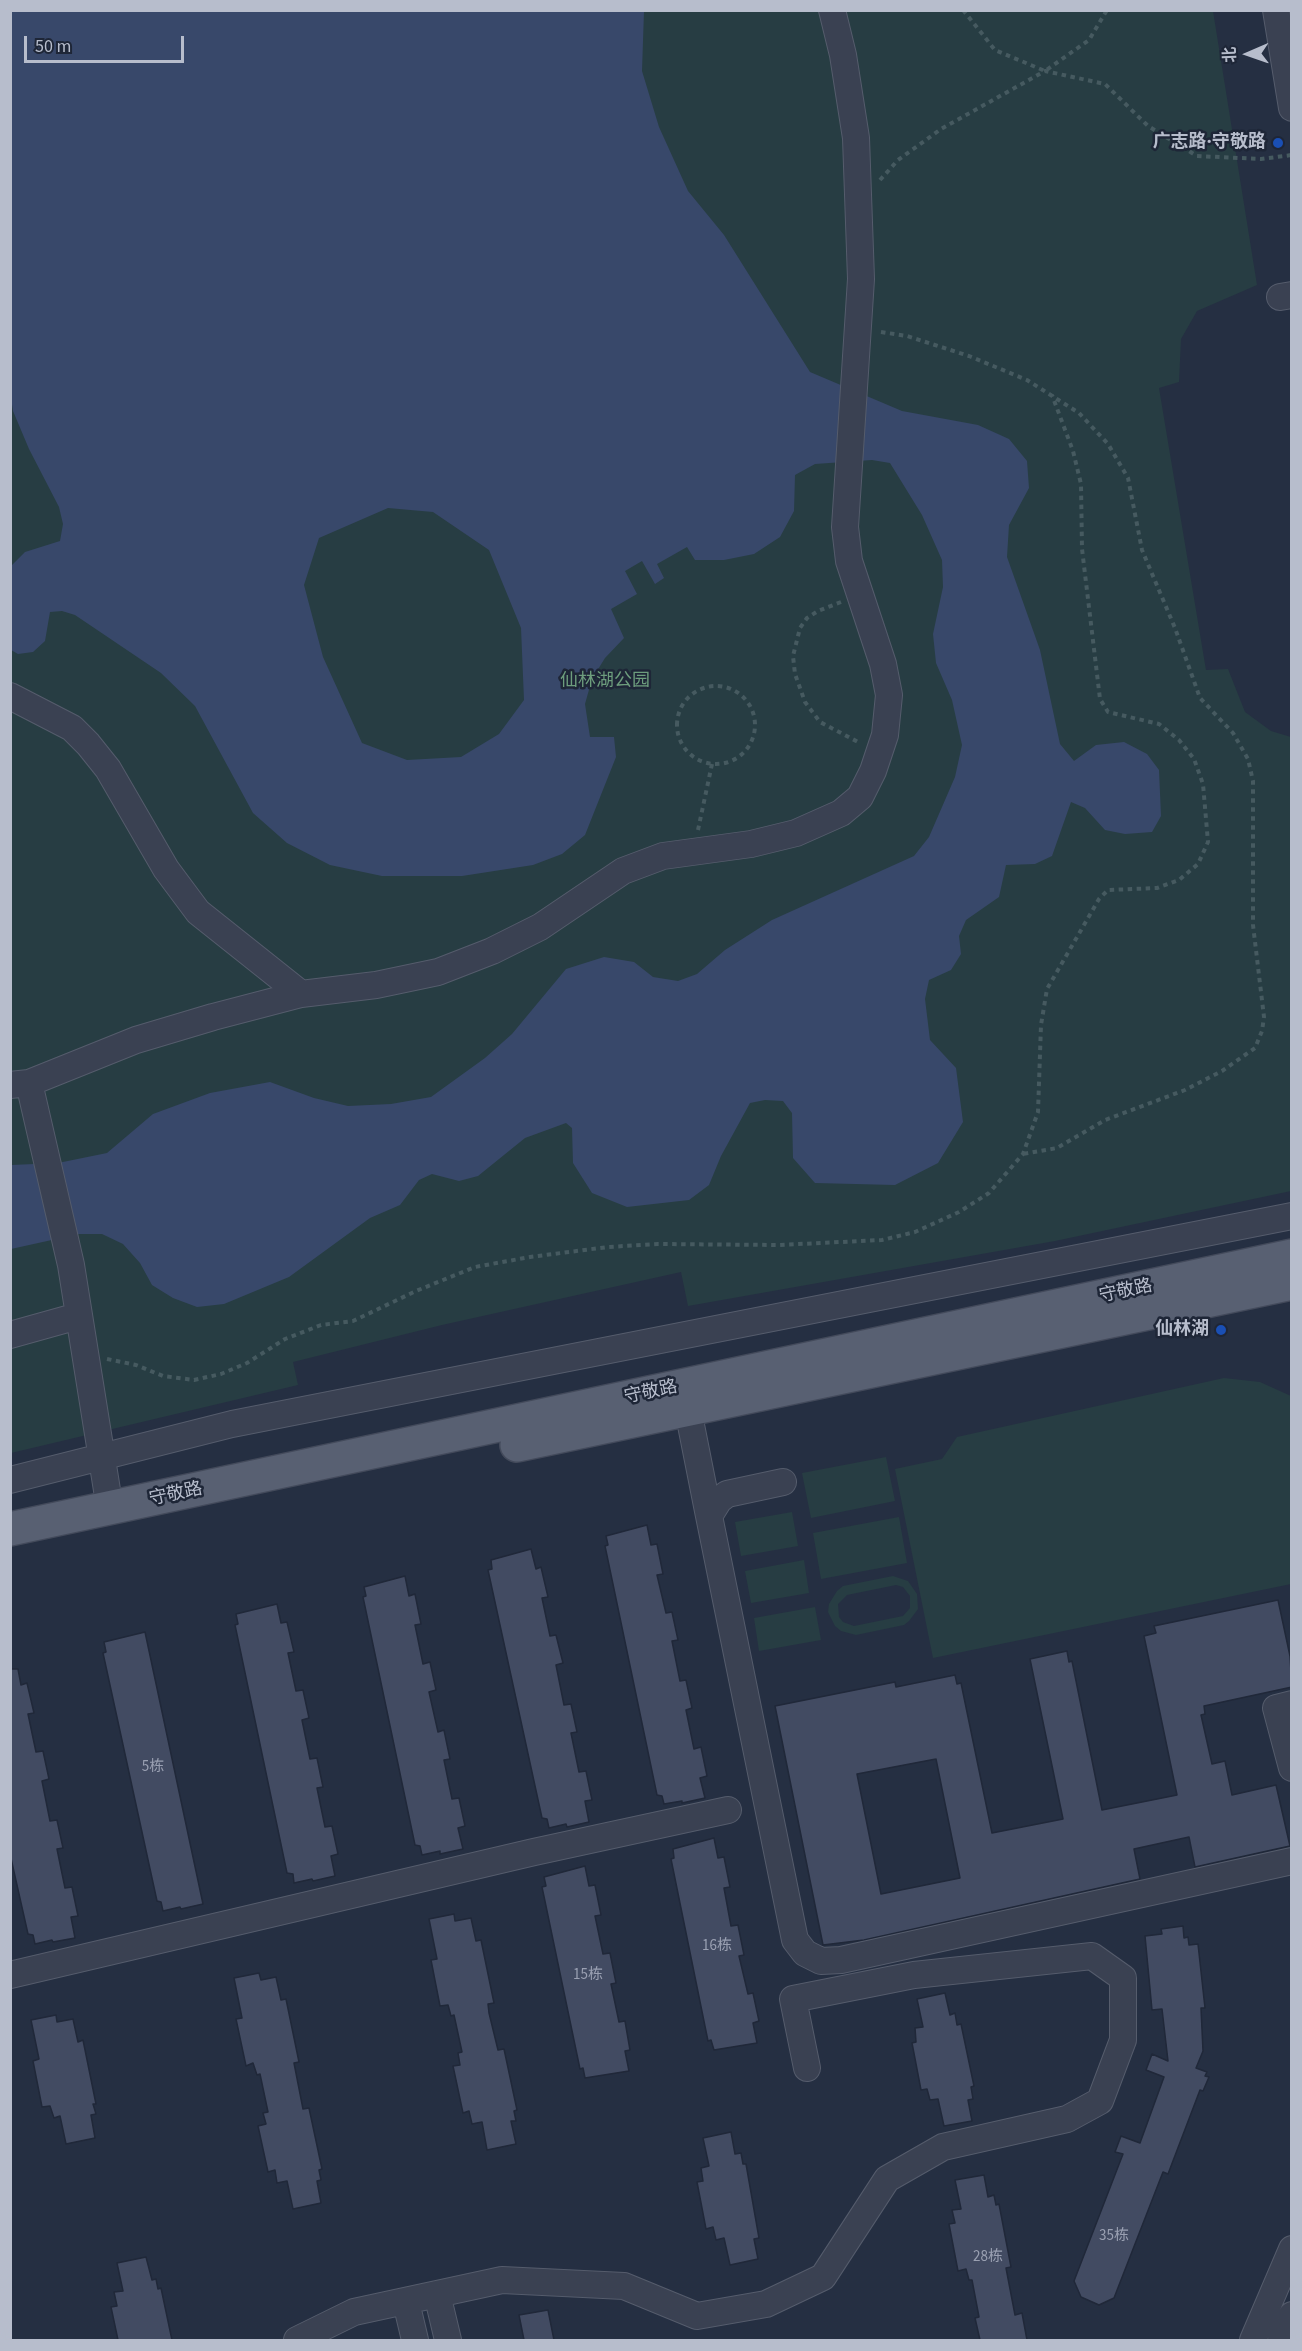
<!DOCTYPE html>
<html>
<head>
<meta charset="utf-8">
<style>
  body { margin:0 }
  #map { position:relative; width:1302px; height:2351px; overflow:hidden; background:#252f42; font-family:"Source Sans 3","Noto Sans SC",sans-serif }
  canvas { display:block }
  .frame { position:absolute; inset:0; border:12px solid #b7bdcc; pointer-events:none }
  .north { position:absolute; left:1218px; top:24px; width:60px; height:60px; -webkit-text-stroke:4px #1e2637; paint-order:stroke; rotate:268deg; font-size:16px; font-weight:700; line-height:24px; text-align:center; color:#b7bdcc }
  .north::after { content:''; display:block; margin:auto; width:21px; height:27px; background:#b7bdcc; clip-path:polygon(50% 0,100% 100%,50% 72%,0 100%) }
  .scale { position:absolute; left:24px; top:36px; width:160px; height:27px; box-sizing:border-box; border:3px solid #b7bdcc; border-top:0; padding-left:8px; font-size:18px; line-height:21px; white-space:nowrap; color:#b7bdcc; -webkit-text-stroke:4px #1e2637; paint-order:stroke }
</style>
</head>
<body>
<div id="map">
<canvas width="1302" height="2351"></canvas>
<div class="frame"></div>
<div class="north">北</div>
<div class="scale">50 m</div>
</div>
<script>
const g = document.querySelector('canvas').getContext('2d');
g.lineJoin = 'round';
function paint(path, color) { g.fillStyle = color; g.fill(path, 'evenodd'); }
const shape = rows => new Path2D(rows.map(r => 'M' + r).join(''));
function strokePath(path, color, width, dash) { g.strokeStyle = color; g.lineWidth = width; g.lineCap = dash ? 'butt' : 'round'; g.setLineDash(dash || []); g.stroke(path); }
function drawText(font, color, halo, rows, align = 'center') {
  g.font = font + ' "Source Sans 3","Noto Sans SC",sans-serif'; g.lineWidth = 5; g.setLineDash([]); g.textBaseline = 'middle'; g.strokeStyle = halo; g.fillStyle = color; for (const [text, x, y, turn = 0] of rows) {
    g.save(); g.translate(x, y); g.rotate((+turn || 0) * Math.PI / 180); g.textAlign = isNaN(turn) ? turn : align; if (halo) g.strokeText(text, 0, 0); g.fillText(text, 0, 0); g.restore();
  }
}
const green = shape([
  [10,11,1213,11,1257,285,1197,311,1181,339,1179,382,1159,388,1206,670,1228,669,1245,712,1271,731,1291,737,1291,1191,1055,1241,688,1306,681,1272,442,1325,293,1362,298,1385,11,1453],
  [1224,1378,1260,1382,1291,1396,1291,1584,933,1658,895,1469,942,1459,957,1437],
  [886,1457,895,1501,811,1518,802,1473],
  [792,1512,798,1546,741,1556,735,1522],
  [899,1517,907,1563,821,1579,813,1533],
  [804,1560,809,1593,751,1603,745,1571],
  [893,1576,908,1581,917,1594,918,1609,909,1621,904,1625,856,1635,841,1631,835,1626,828,1612,829,1604,837,1591,843,1586],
  [896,1585,903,1587,910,1596,910,1608,903,1616,854,1626,843,1622,839,1617,838,1604,847,1595],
  [815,1607,821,1640,759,1651,754,1618]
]);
const water = shape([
  [60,10,644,11,642,71,659,127,688,191,724,235,810,372,902,411,978,425,1009,439,1027,461,1029,488,1009,525,1007,557,1040,650,1060,744,1074,761,1096,745,1124,742,1147,754,1159,770,1161,816,1152,832,1125,834,1105,830,1085,808,1071,802,1052,856,1035,864,1006,865,999,897,966,920,959,936,961,954,951,970,929,980,925,999,930,1040,956,1068,963,1122,938,1163,895,1185,815,1183,793,1158,792,1113,783,1101,765,1100,750,1103,721,1156,709,1185,689,1200,627,1207,592,1193,573,1163,572,1128,566,1123,525,1138,478,1176,459,1181,432,1174,419,1180,400,1205,370,1218,289,1277,224,1304,197,1307,173,1298,152,1285,140,1263,123,1244,102,1234,79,1234,11,1249,11,1165,58,1163,107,1153,153,1114,210,1093,270,1082,314,1098,348,1106,391,1104,431,1097,485,1058,512,1034,566,969,604,957,634,962,653,977,678,981,697,974,725,950,772,920,914,856,929,837,955,777,962,745,952,700,936,663,933,634,943,587,942,560,922,515,890,463,872,460,815,464,795,475,794,511,780,537,754,554,724,560,695,560,687,547,657,564,664,578,655,584,642,561,625,571,637,594,611,609,624,638,605,658,592,679,585,704,590,737,614,737,616,757,585,835,562,854,533,865,462,876,382,876,330,865,287,843,253,813,195,706,161,673,75,615,62,611,50,612,45,641,33,652,18,654,11,650,11,566,25,552,60,541,63,524,59,507,29,449,13,411,11,398,11,11],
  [388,508,433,512,489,550,521,628,524,700,499,734,461,757,407,760,362,743,323,657,304,585,319,538]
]);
const building = shape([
  [647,1525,651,1545,657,1544,663,1574,657,1575,666,1613,672,1612,678,1640,672,1641,680,1681,686,1680,692,1708,686,1710,694,1749,701,1747,707,1776,700,1778,705,1798,682,1803,682,1801,664,1804,662,1796,657,1795,605,1546,608,1545,606,1536,647,1525],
  [531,1549,536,1569,541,1567,548,1597,542,1598,550,1636,556,1635,563,1663,556,1665,564,1705,571,1704,577,1732,571,1733,579,1772,586,1771,592,1800,585,1801,589,1822,567,1827,566,1824,549,1828,547,1819,542,1818,488,1570,492,1569,491,1560,531,1549],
  [405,1576,409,1596,415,1594,421,1624,415,1625,423,1664,430,1662,436,1690,429,1692,438,1732,444,1730,450,1759,444,1760,452,1799,459,1798,465,1826,458,1828,463,1849,440,1854,440,1851,422,1855,420,1846,415,1845,363,1597,366,1596,364,1587,405,1576],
  [1278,1600,1290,1656,1292,1687,1204,1706,1205,1714,1201,1715,1212,1764,1225,1761,1232,1795,1276,1785,1290,1846,1195,1867,1189,1837,1134,1849,1140,1879,864,1940,823,1945,775,1706,895,1682,896,1687,955,1675,957,1684,961,1683,992,1833,1063,1819,1030,1659,1067,1651,1069,1662,1072,1661,1102,1810,1177,1795,1144,1636,1156,1633,1154,1626,1278,1600],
  [936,1759,960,1878,881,1894,857,1774,936,1759],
  [277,1604,281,1623,287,1622,294,1652,288,1653,296,1691,303,1690,309,1718,302,1720,310,1759,317,1758,323,1787,317,1788,325,1827,332,1826,338,1854,331,1856,335,1876,313,1881,312,1879,294,1883,293,1874,287,1873,235,1625,238,1624,236,1614,277,1604],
  [145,1632,203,1904,181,1909,180,1907,163,1911,161,1902,157,1901,103,1653,106,1652,104,1642,145,1632],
  [10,1669,18,1669,21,1685,27,1683,34,1713,28,1714,36,1752,43,1751,49,1779,42,1781,50,1821,57,1820,63,1848,57,1849,65,1888,72,1887,78,1916,71,1917,75,1938,53,1942,52,1940,35,1944,33,1935,28,1934,10,1854,10,1669],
  [714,1838,718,1858,724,1857,730,1887,724,1888,731,1926,738,1925,744,1955,739,1956,748,1994,753,1993,759,2021,753,2023,757,2043,714,2050,711,2040,708,2041,671,1859,674,1858,673,1849,714,1838],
  [585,1866,589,1886,595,1885,601,1915,595,1916,603,1954,610,1953,616,1983,611,1984,619,2022,625,2021,630,2050,625,2051,629,2071,585,2078,583,2068,580,2069,542,1887,546,1886,544,1877,585,1866],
  [454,1914,455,1921,471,1918,476,1941,481,1940,494,2003,488,2004,489,2013,498,2050,504,2049,517,2110,514,2111,516,2121,511,2121,516,2144,487,2150,482,2122,472,2124,469,2111,463,2113,453,2066,460,2065,458,2053,462,2052,454,2015,451,2016,448,2005,440,2006,431,1960,437,1959,429,1919,454,1914],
  [1183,1926,1184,1938,1188,1937,1189,1945,1198,1944,1205,2008,1201,2008,1203,2051,1196,2068,1207,2072,1205,2076,1209,2077,1203,2091,1200,2090,1168,2174,1163,2172,1114,2298,1099,2305,1081,2297,1074,2281,1123,2154,1115,2152,1121,2136,1140,2143,1164,2077,1146,2070,1152,2054,1168,2061,1162,2009,1152,2010,1145,1936,1162,1934,1161,1929,1183,1926],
  [259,1973,261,1980,276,1977,281,2000,286,1999,299,2062,294,2063,303,2109,309,2108,322,2169,319,2170,321,2180,317,2181,321,2203,293,2209,287,2181,277,2183,275,2170,268,2172,258,2126,266,2124,263,2113,268,2112,260,2074,257,2075,253,2063,246,2066,236,2019,242,2018,234,1978,259,1973],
  [945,1993,950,2015,955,2013,957,2025,961,2024,974,2086,971,2087,973,2099,968,2100,972,2121,944,2126,938,2099,930,2100,927,2089,921,2090,912,2043,916,2042,915,2028,923,2027,917,1999,945,1993],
  [56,2015,57,2022,73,2019,78,2042,83,2040,96,2104,93,2104,96,2114,91,2115,95,2138,66,2144,60,2116,54,2118,50,2106,42,2107,33,2061,39,2059,31,2020,56,2015],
  [731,2132,735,2154,741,2153,743,2164,746,2164,759,2238,754,2239,758,2259,730,2265,724,2238,716,2240,713,2227,706,2229,697,2182,703,2181,701,2168,709,2166,703,2138,731,2132],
  [984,2175,988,2197,994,2195,996,2205,999,2204,1011,2267,1006,2268,1015,2315,1022,2313,1027,2340,980,2340,975,2318,979,2317,972,2280,969,2280,966,2269,958,2271,949,2224,955,2223,952,2210,961,2209,955,2180,984,2175],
  [146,2257,152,2280,156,2279,158,2289,161,2288,172,2340,118,2340,111,2307,117,2306,114,2292,123,2291,117,2263,146,2257],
  [548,2310,554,2340,524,2340,519,2315,548,2310]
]);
const path = shape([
  [963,10,995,50,1045,71,1089,40,1107,10],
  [880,180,898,160,941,129,1045,71,1105,84,1148,126,1197,156,1261,159,1292,155],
  [881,332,907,336,969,356,1027,380,1079,413,1108,444,1128,478,1142,550,1175,628,1200,698,1233,733,1248,759,1253,781,1253,925,1264,1017,1262,1031,1255,1048,1222,1071,1185,1090,1105,1120,1057,1148,1023,1154],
  [841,602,818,611,807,618,800,628,793,656,795,674,805,702,820,722,860,743],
  '677 725a39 39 0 1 1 78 0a39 39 0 1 1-78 0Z',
  [698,830,712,764],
  [107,1359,136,1365,163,1376,194,1380,221,1374,247,1363,285,1339,321,1325,353,1321,416,1291,475,1267,530,1257,608,1247,658,1244,779,1245,882,1240,915,1232,959,1212,989,1193,1023,1154,1038,1112,1041,1025,1047,989,1099,899,1108,890,1157,888,1179,880,1198,864,1208,842,1203,784,1194,759,1179,740,1159,724,1108,712,1100,699,1082,549,1081,484,1073,451,1052,395]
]);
const minor = shape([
  [1276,10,1292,108],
  [1280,297,1292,295],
  [10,696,72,728,88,744,108,769,166,869,198,912,301,994],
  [29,1083,71,1265,110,1509],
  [10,1085,29,1083,136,1040,213,1017,301,994,376,985,438,972,492,951,540,927,623,871,663,856,751,844,796,833,841,813,860,797,873,771,885,735,889,695,883,664,849,561,845,527,861,279,856,138,843,55,832,10],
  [10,1335,78,1316],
  [688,1410,709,1516],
  [10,1480,232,1424,1292,1216],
  [783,1482,727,1494,719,1500,709,1516,795,1940,805,1953,821,1961,841,1960,1292,1861],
  [1292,1704,1276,1708,1292,1768],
  [10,1975,534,1852,728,1810],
  [437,2294,448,2340],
  [406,2302,415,2340],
  [297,2340,354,2312,502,2280,624,2286,697,2316,766,2304,823,2277,887,2179,943,2147,1067,2119,1100,2101,1123,2040,1123,1978,1092,1956,914,1975,793,1999,807,2068],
  [1253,2340,1292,2249],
  [1281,2340,1292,2315]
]);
const major = shape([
  [517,1445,1292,1283],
  [10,1529,1292,1256]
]);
const markers = [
  [1278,143,6,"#1a4fb4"],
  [1221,1330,6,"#1a4fb4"]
];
const numberNames = [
  ["5栋",153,1768],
  ["16栋",717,1947],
  ["15栋",588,1976],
  ["35栋",1114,2237],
  ["28栋",988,2258]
];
const poiNames = [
  ["广志路·守敬路",1266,143],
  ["仙林湖",1209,1330]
];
const parkNames = [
  ["仙林湖公园",605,682]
];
const streetNames = [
  ["守敬路",1126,1292,-12],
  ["守敬路",651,1393,-12],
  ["守敬路",176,1495,-12]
];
paint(green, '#273d43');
paint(water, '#38486a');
paint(building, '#424b62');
strokePath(building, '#202839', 1.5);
strokePath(minor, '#555c6c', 28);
strokePath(major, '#434a5b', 36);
strokePath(path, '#465a60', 4, [4.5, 4.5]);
strokePath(minor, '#3a4152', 26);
strokePath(major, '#586072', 33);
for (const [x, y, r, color] of markers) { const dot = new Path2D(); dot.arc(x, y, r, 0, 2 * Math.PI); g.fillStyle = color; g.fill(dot); strokePath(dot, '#1e2637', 2); }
drawText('15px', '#9aa0b2', null, numberNames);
drawText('bold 18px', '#b7bdcc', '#1e2637', poiNames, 'right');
drawText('18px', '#6d9d7d', '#1e2637', parkNames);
drawText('18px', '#b7bdcc', '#1e2637', streetNames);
</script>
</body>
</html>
